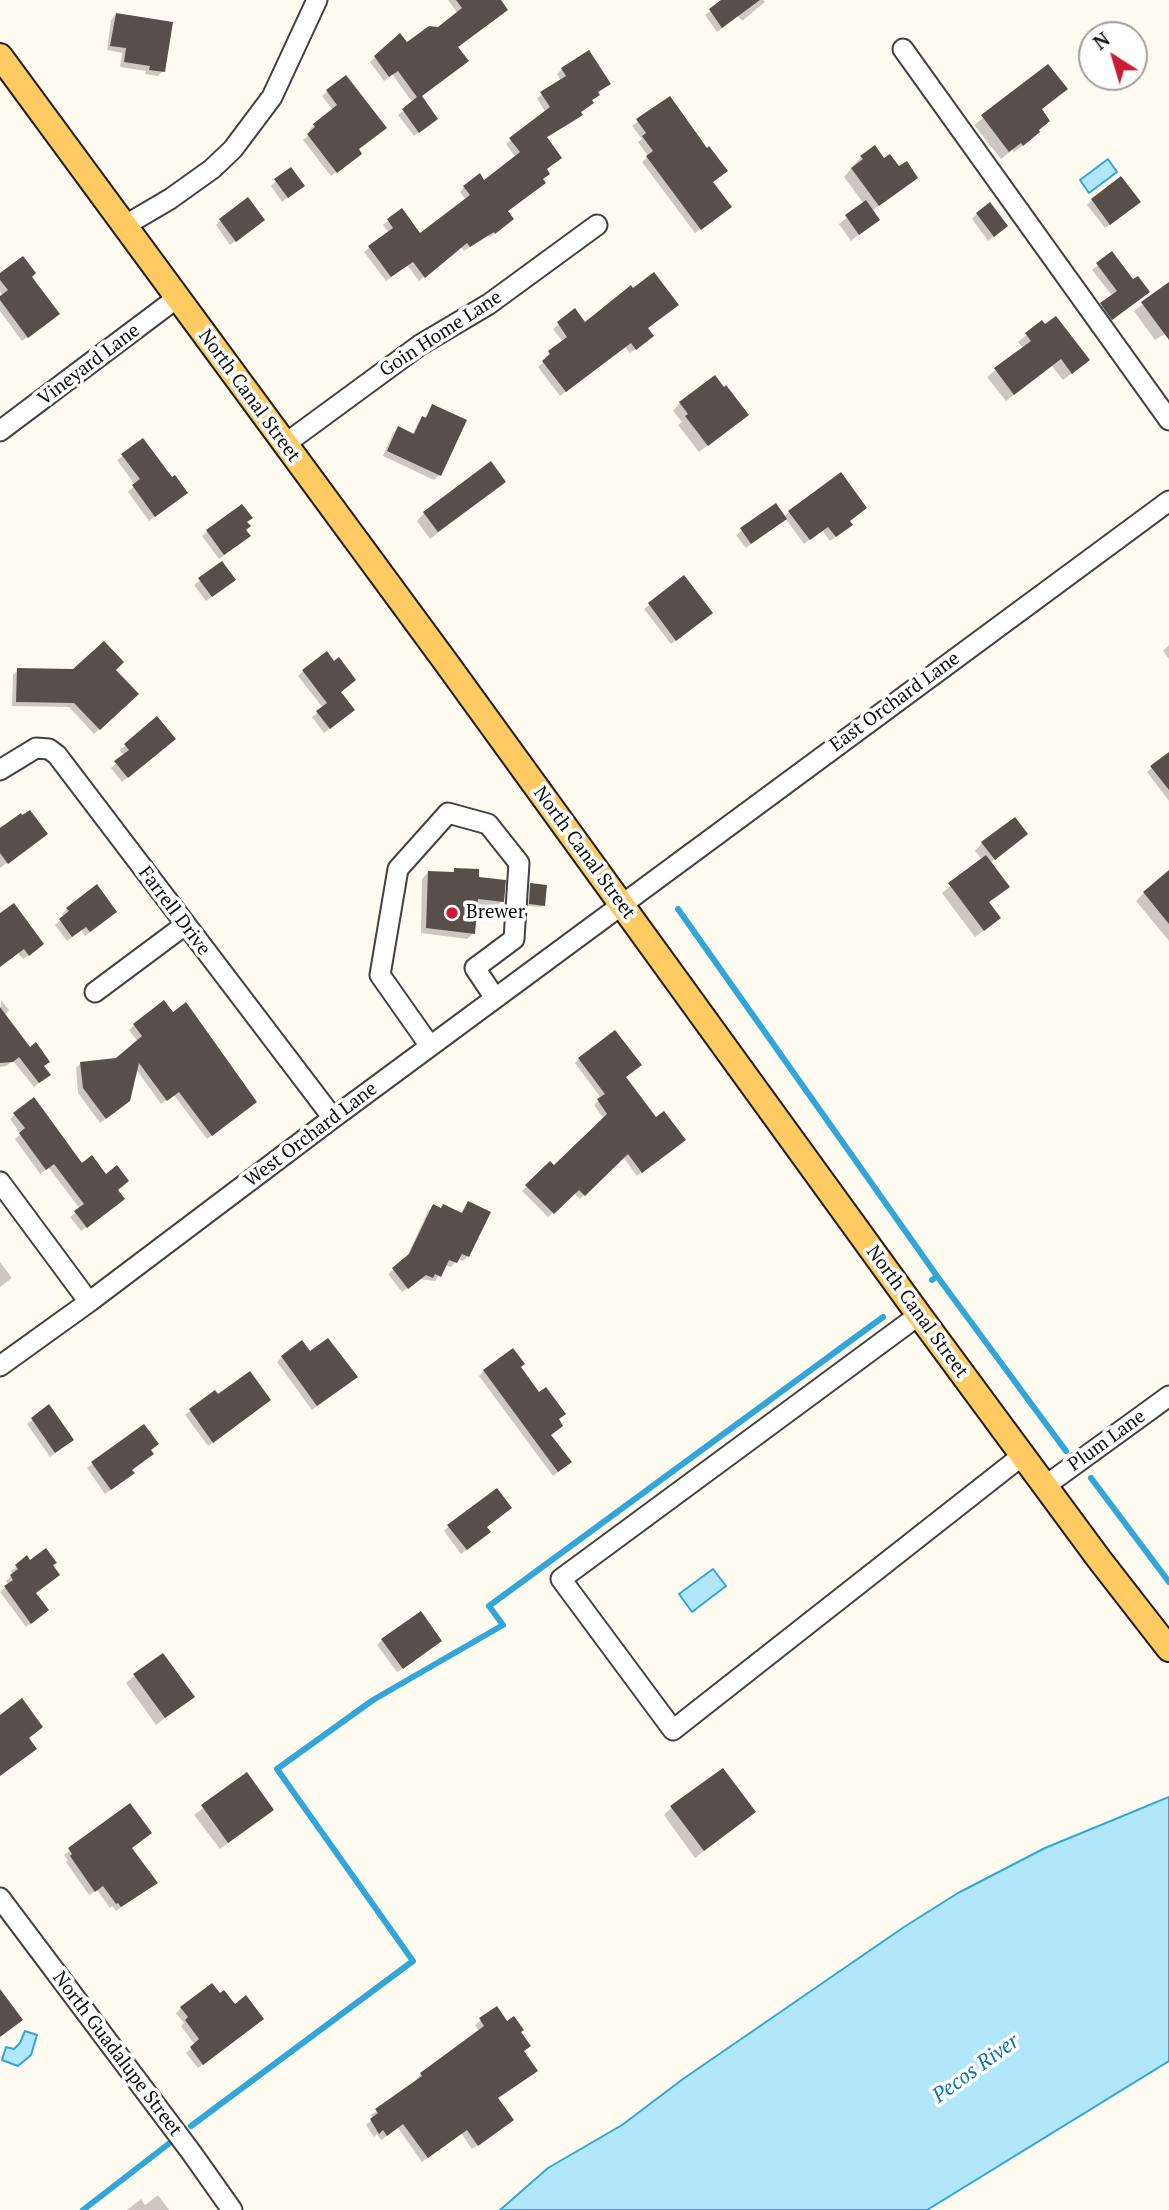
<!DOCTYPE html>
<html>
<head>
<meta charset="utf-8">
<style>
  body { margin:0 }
  #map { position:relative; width:1169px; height:2210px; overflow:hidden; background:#fffbf1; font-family:"PT Serif",serif }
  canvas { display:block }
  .north { position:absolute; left:1078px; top:21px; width:70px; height:70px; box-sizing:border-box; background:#fff; border:2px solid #9f9f9f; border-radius:50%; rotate:323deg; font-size:19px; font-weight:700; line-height:28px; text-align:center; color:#0f0f0f }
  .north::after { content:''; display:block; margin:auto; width:24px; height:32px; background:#cb1b34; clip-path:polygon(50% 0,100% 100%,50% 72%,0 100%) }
</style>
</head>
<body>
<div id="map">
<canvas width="1169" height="2210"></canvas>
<div class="north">N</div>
</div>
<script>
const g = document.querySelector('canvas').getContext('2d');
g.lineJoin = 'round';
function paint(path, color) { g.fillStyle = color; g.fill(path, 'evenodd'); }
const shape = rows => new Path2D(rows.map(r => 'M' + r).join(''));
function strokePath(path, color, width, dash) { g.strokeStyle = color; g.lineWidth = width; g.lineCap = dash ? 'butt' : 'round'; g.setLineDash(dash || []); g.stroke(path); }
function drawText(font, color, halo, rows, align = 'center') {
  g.font = font + ' "PT Serif",serif'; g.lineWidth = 7; g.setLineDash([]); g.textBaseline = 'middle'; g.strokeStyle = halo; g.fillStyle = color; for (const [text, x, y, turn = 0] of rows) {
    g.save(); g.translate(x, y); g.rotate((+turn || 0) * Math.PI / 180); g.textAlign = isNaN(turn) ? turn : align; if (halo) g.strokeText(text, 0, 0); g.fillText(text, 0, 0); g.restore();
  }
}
const water = shape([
  [1108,159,1117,172,1089,193,1080,180,1108,159],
  [713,1569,726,1586,692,1612,679,1594,713,1569],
  [1169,1797,1169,2061,927,2210,500,2210,548,2168,622,2125,683,2079,904,1927,958,1893,1045,1848,1169,1797],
  [25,2031,37,2035,31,2055,18,2066,2,2060,6,2047,14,2049,20,2043,25,2031]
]);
const shadow = shape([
  [448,0,499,0,456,47,420,97,431,124,414,136,398,115,413,103,392,74,384,81,370,62,400,36,406,45,438,29,458,14],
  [724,0,763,0,765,2,742,21,738,16,717,32,705,15],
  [116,15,163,71,158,76,145,74,146,71,120,67,122,53,107,50,111,20],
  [1048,66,1066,89,1040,110,1037,131,1030,140,1014,152,1012,150,1001,159,974,125],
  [562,69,598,95,579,112,580,115,576,120,546,138,545,170,539,187,507,212,507,224,490,237,488,235,464,251,461,247,419,281,407,265,386,281,364,252,389,233,383,225,401,211,420,235,466,200,460,192,464,187,484,182,516,158,506,144,546,113,537,98,561,81,557,74],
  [346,77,357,150,355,158,331,176,303,140,311,133,309,130,314,125,333,110,322,96],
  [670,98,724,211,695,233,642,162,648,156,638,142,642,139,632,126],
  [861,157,884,160,916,177,872,211,878,219,851,241,839,224,864,204,844,177],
  [276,181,303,186,282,202,271,186],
  [1092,200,1134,207,1105,228,1087,205],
  [977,214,1001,231,988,241,972,219],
  [220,221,258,225,230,245,216,225],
  [1112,254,1143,297,1107,324,1097,310,1113,297,1092,270],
  [0,275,30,278,53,319,22,341,0,311,0,298,3,296,0,291],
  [1169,284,1169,331,1155,340,1134,311],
  [575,311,585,325,646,329,647,341,630,353,625,347,560,396,538,367,546,360,545,358,549,353,563,342,553,329],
  [1041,323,1079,368,1063,380,1052,366,1006,401,987,377,1023,348,1018,342],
  [680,403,746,415,699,452,678,425,682,422,673,411],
  [433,406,439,475,434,480,383,456,393,433,398,428,412,435,418,423,424,419],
  [143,440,181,498,149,521,128,492,135,485,117,460],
  [496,489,430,539,417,521,424,513],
  [775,505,784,518,789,512,848,521,845,530,830,541,822,530,804,544,785,518,746,548,736,535],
  [242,506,246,522,244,541,219,559,202,536],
  [222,563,229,584,206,601,194,585],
  [684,578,706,618,671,644,644,609],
  [1169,645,1169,659,1163,651],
  [18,670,113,670,136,694,94,734,69,707,12,706,13,675],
  [303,671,339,692,347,715,324,733,312,717,323,708,298,676],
  [157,719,169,744,122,782,111,768,124,756,120,750],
  [1169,754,1169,801,1147,772],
  [2,825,4,828,41,839,0,868,0,827],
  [1026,834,990,863,999,894,988,903,991,925,975,937,942,893,982,860,975,851,982,843],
  [455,869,477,879,502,901,496,907,475,905,474,933,467,939,421,933,422,879,428,872,451,874],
  [1169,878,1169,941,1136,901,1144,893],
  [531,885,543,905,541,907,527,906],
  [96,887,110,917,85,936,81,930,67,941,55,925,64,917,62,914,67,909],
  [0,916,37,949,23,959,18,953,0,967],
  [1,1000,9,1010,4,1015,43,1067,44,1079,34,1087,13,1061,6,1066,0,1067],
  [134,1025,250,1106,207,1139,174,1095,161,1104,136,1069,123,1106,100,1123,78,1093,76,1068,81,1063,117,1059,138,1042,129,1030],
  [579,1059,624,1077,656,1119,680,1144,637,1176,623,1157,580,1199,574,1193,548,1217,522,1191,550,1164,554,1168,604,1119,594,1105,601,1098,575,1063],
  [15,1114,116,1190,118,1204,81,1231,70,1217,80,1209,49,1168,40,1174,15,1139,21,1134,10,1119],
  [468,1203,468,1256,463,1261,458,1259,451,1267,445,1265,435,1281,420,1279,402,1292,388,1274,406,1259,428,1211,433,1206,460,1214],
  [0,1262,12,1278,0,1287],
  [310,1354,350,1382,312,1410,277,1362,282,1357],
  [519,1367,557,1420,549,1435,565,1467,553,1476,479,1376,484,1371],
  [218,1397,264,1405,208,1446,185,1415,190,1411],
  [49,1407,67,1444,50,1457,27,1424],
  [144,1426,150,1451,131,1470,127,1478,105,1494,87,1468],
  [449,1526,485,1527,484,1537,461,1554,444,1531],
  [27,1558,30,1562,51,1566,34,1594,42,1615,26,1627,0,1592,8,1585,6,1581,13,1574,11,1571],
  [382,1640,435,1645,397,1672,377,1645],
  [134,1676,193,1697,156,1725,126,1683],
  [246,1775,264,1817,220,1849,194,1815],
  [130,1805,130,1848,150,1887,116,1911,112,1906,110,1908,97,1890,89,1895,66,1862,68,1860,64,1855],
  [672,1807,754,1812,695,1858,664,1815],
  [220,1995,257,2024,198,2068,186,2053,195,2045,181,2026,184,2023,176,2013,181,2008],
  [496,2009,506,2023,519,2032,523,2052,496,2099,506,2125,472,2149,461,2133,422,2162,398,2128,381,2140,377,2134,374,2137,366,2125,374,2118,371,2115,418,2082,416,2079,421,2074,479,2031,475,2025],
  [158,2195,169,2210,127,2210,141,2199,145,2205]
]);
const stream = shape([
  [678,909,937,1276],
  [932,1280,937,1276,1066,1451],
  [1091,1478,1169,1582],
  [191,2126,413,1961,277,1769,373,1700,503,1625,489,1606,883,1317],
  [83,2210,171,2142]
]);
const building = shape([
  [456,0,501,0,508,10,458,47,469,61,422,96,438,119,419,133,402,109,417,97,398,71,389,77,374,56,400,33,407,42,429,26,438,27,462,8],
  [721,0,760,0,722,28,709,9],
  [116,13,173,22,165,72,149,70,150,66,124,62,126,48,110,46],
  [589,50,611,84,598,92,600,95,592,100,594,103,581,112,583,115,547,137,562,158,547,169,550,174,543,179,546,183,508,211,514,219,495,234,494,232,470,247,467,243,425,278,413,262,391,277,368,246,393,228,387,219,402,208,420,233,470,195,463,186,480,173,484,180,520,152,509,138,550,107,540,92,566,76,561,68],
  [1048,64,1068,89,1042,109,1050,121,1039,130,1040,132,1023,146,1021,143,1009,152,981,115],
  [346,75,387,128,359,149,362,154,337,173,307,134,315,127,313,124,337,105,326,90],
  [670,96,707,148,709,146,728,171,713,182,732,207,701,230,646,156,653,151,642,136,646,133,636,119],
  [875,145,884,158,890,154,899,166,907,161,918,178,879,206,851,168,863,159,860,156],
  [291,167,305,186,288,198,274,179],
  [1121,176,1141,202,1110,225,1091,199],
  [248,197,265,220,236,242,219,219],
  [866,200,880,220,859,235,845,215],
  [990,202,1008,226,994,237,976,213],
  [1112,251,1133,279,1138,276,1150,292,1112,320,1100,303,1117,291,1096,263],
  [23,256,36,273,32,277,60,314,28,338,0,300,0,296,8,290,0,280,0,273],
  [654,272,679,305,648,328,654,336,636,350,631,343,566,392,542,361,550,354,548,351,567,337,557,322,575,308,585,322,631,285,633,288],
  [1169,282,1169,340,1141,302],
  [1056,316,1090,360,1072,374,1061,359,1014,395,994,368,1031,341,1025,333,1042,320,1045,324],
  [715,375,724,387,726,385,749,415,708,446,685,416,688,414,679,402],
  [432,404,467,420,441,476,387,451,398,426,414,434,422,416,426,418],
  [143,438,172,477,175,475,188,493,155,517,132,485,140,479,121,454],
  [491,461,506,482,438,532,423,512],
  [841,472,867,508,850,521,853,525,836,537,828,527,810,540,788,511],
  [776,503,787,519,751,544,740,528],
  [242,504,253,518,247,522,251,526,246,530,251,536,224,555,206,530],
  [222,561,236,580,212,597,198,578],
  [684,575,713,613,676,641,648,603],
  [104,641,124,662,116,670,139,694,100,730,74,703,16,702,17,668,73,669],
  [327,651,334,661,339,657,356,680,341,692,355,710,330,729,316,711,327,703,302,670],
  [157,716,176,739,128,778,114,761,129,750,124,744],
  [1169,752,1169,790,1150,766],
  [30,810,48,834,8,864,0,853,0,828,21,813,22,815],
  [1015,817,1028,834,995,860,981,842],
  [986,855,1010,887,989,902,1001,918,984,931,948,883],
  [454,868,479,869,479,877,506,880,504,902,478,899,475,934,426,928,428,871,454,872],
  [1169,870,1169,924,1143,892],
  [530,883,547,885,545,906,529,904],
  [97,884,117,912,90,932,86,927,72,937,59,919,69,911,66,908],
  [14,903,44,944,29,956,24,949,0,967,0,913],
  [164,1000,173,1012,186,1002,257,1102,212,1136,179,1092,167,1101,139,1063,130,1101,106,1119,83,1088,80,1062,116,1058,142,1036,133,1024],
  [0,1007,30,1047,36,1042,50,1062,44,1066,51,1075,39,1083,19,1057,13,1062,0,1063],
  [615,1030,642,1065,626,1077,656,1117,664,1111,686,1140,642,1173,628,1154,585,1196,579,1190,554,1214,525,1185,550,1161,554,1165,607,1114,597,1099,605,1094,578,1058],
  [34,1097,82,1163,92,1155,106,1174,117,1165,129,1181,118,1190,125,1199,87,1228,74,1211,84,1204,54,1164,46,1170,19,1133,25,1128,13,1113],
  [468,1201,491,1212,469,1257,462,1254,457,1263,449,1260,441,1277,435,1274,433,1278,426,1275,408,1289,392,1268,409,1254,433,1204,441,1208,443,1204,462,1213],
  [328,1338,358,1377,317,1406,281,1356,302,1340,310,1351],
  [513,1348,525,1364,521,1367,539,1392,546,1387,566,1414,559,1419,563,1426,551,1435,572,1462,558,1472,483,1370],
  [250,1371,271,1400,213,1443,189,1409,215,1390,218,1394],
  [49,1404,74,1440,55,1453,31,1418],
  [144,1424,159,1444,151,1450,154,1454,132,1470,135,1473,111,1490,91,1462],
  [497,1488,512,1508,487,1527,491,1532,467,1550,447,1525],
  [46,1548,57,1563,53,1565,60,1575,36,1593,49,1610,31,1624,4,1586,13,1580,10,1575,18,1569,15,1565,27,1555,30,1560],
  [421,1611,442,1641,403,1669,381,1639],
  [163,1653,195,1697,165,1718,133,1674],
  [22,1698,43,1727,29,1738,37,1749,0,1776,0,1715],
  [723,1768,756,1812,704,1851,670,1806],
  [247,1772,274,1810,228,1843,201,1805],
  [130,1803,152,1833,132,1848,158,1883,121,1907,118,1903,116,1904,103,1886,95,1892,70,1856,72,1854,68,1848],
  [212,1983,220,1993,224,1990,235,2004,246,1995,264,2019,203,2065,190,2047,199,2039,185,2020,188,2017,180,2007],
  [0,1989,23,2020,0,2037],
  [497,2006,507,2021,514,2016,524,2030,521,2032,531,2046,524,2051,538,2071,498,2098,514,2120,478,2146,467,2130,428,2158,403,2124,387,2136,383,2130,379,2134,370,2119,378,2113,375,2109,422,2076,420,2073,484,2026,479,2018]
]);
const minor = shape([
  [903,49,1169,420],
  [124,226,170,199,212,169,233,149,272,97,317,0],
  [0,431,177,298],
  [285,444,420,345,489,304,597,225],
  [0,770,36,748,49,749,57,755,333,1118],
  [95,992,185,925],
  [430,1046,380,975,398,869,448,813,488,824,519,863,514,939,475,968,495,998],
  [0,1182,89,1302],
  [919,1315,561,1579,673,1730,1023,1455],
  [0,1366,89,1302,333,1118,1169,501],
  [1045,1486,1169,1396],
  [0,1898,191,2152,232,2210]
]);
const major = shape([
  [0,56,445,661,919,1315,1099,1559,1169,1649]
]);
const markers = [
  [452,913,7,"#cb1b34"]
];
const streetNames = [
  ["Goin Home Lane",441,334,-33],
  ["Vineyard Lane",89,365,-37],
  ["North Canal Street",249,396,54],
  ["East Orchard Lane",895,702,-36],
  ["North Canal Street",584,853,54],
  ["Farrell Drive",174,911,53],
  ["West Orchard Lane",311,1135,-37],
  ["North Canal Street",917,1312,54],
  ["Plum Lane",1107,1441,-36],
  ["North Guadalupe Street",117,2054,53]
];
const poiNames = [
  ["Brewer",466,913]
];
const waterNames = [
  ["Pecos River",976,2069,-36]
];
paint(water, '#b1e6fb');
strokePath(water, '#32a6d8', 2);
paint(shadow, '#0003');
strokePath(stream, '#32a6d8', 6);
paint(building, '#594f4a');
strokePath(minor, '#424242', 23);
strokePath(major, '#202020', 28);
strokePath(minor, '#fff', 19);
strokePath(major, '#ffca61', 24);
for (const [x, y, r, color] of markers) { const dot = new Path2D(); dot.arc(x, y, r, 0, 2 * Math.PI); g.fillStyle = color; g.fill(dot); strokePath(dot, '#fff', 2.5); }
drawText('19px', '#0f0f0f', '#fff', streetNames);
drawText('19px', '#0f0f0f', '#fff', poiNames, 'left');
drawText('italic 21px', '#0d76ac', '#fff', waterNames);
</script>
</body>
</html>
